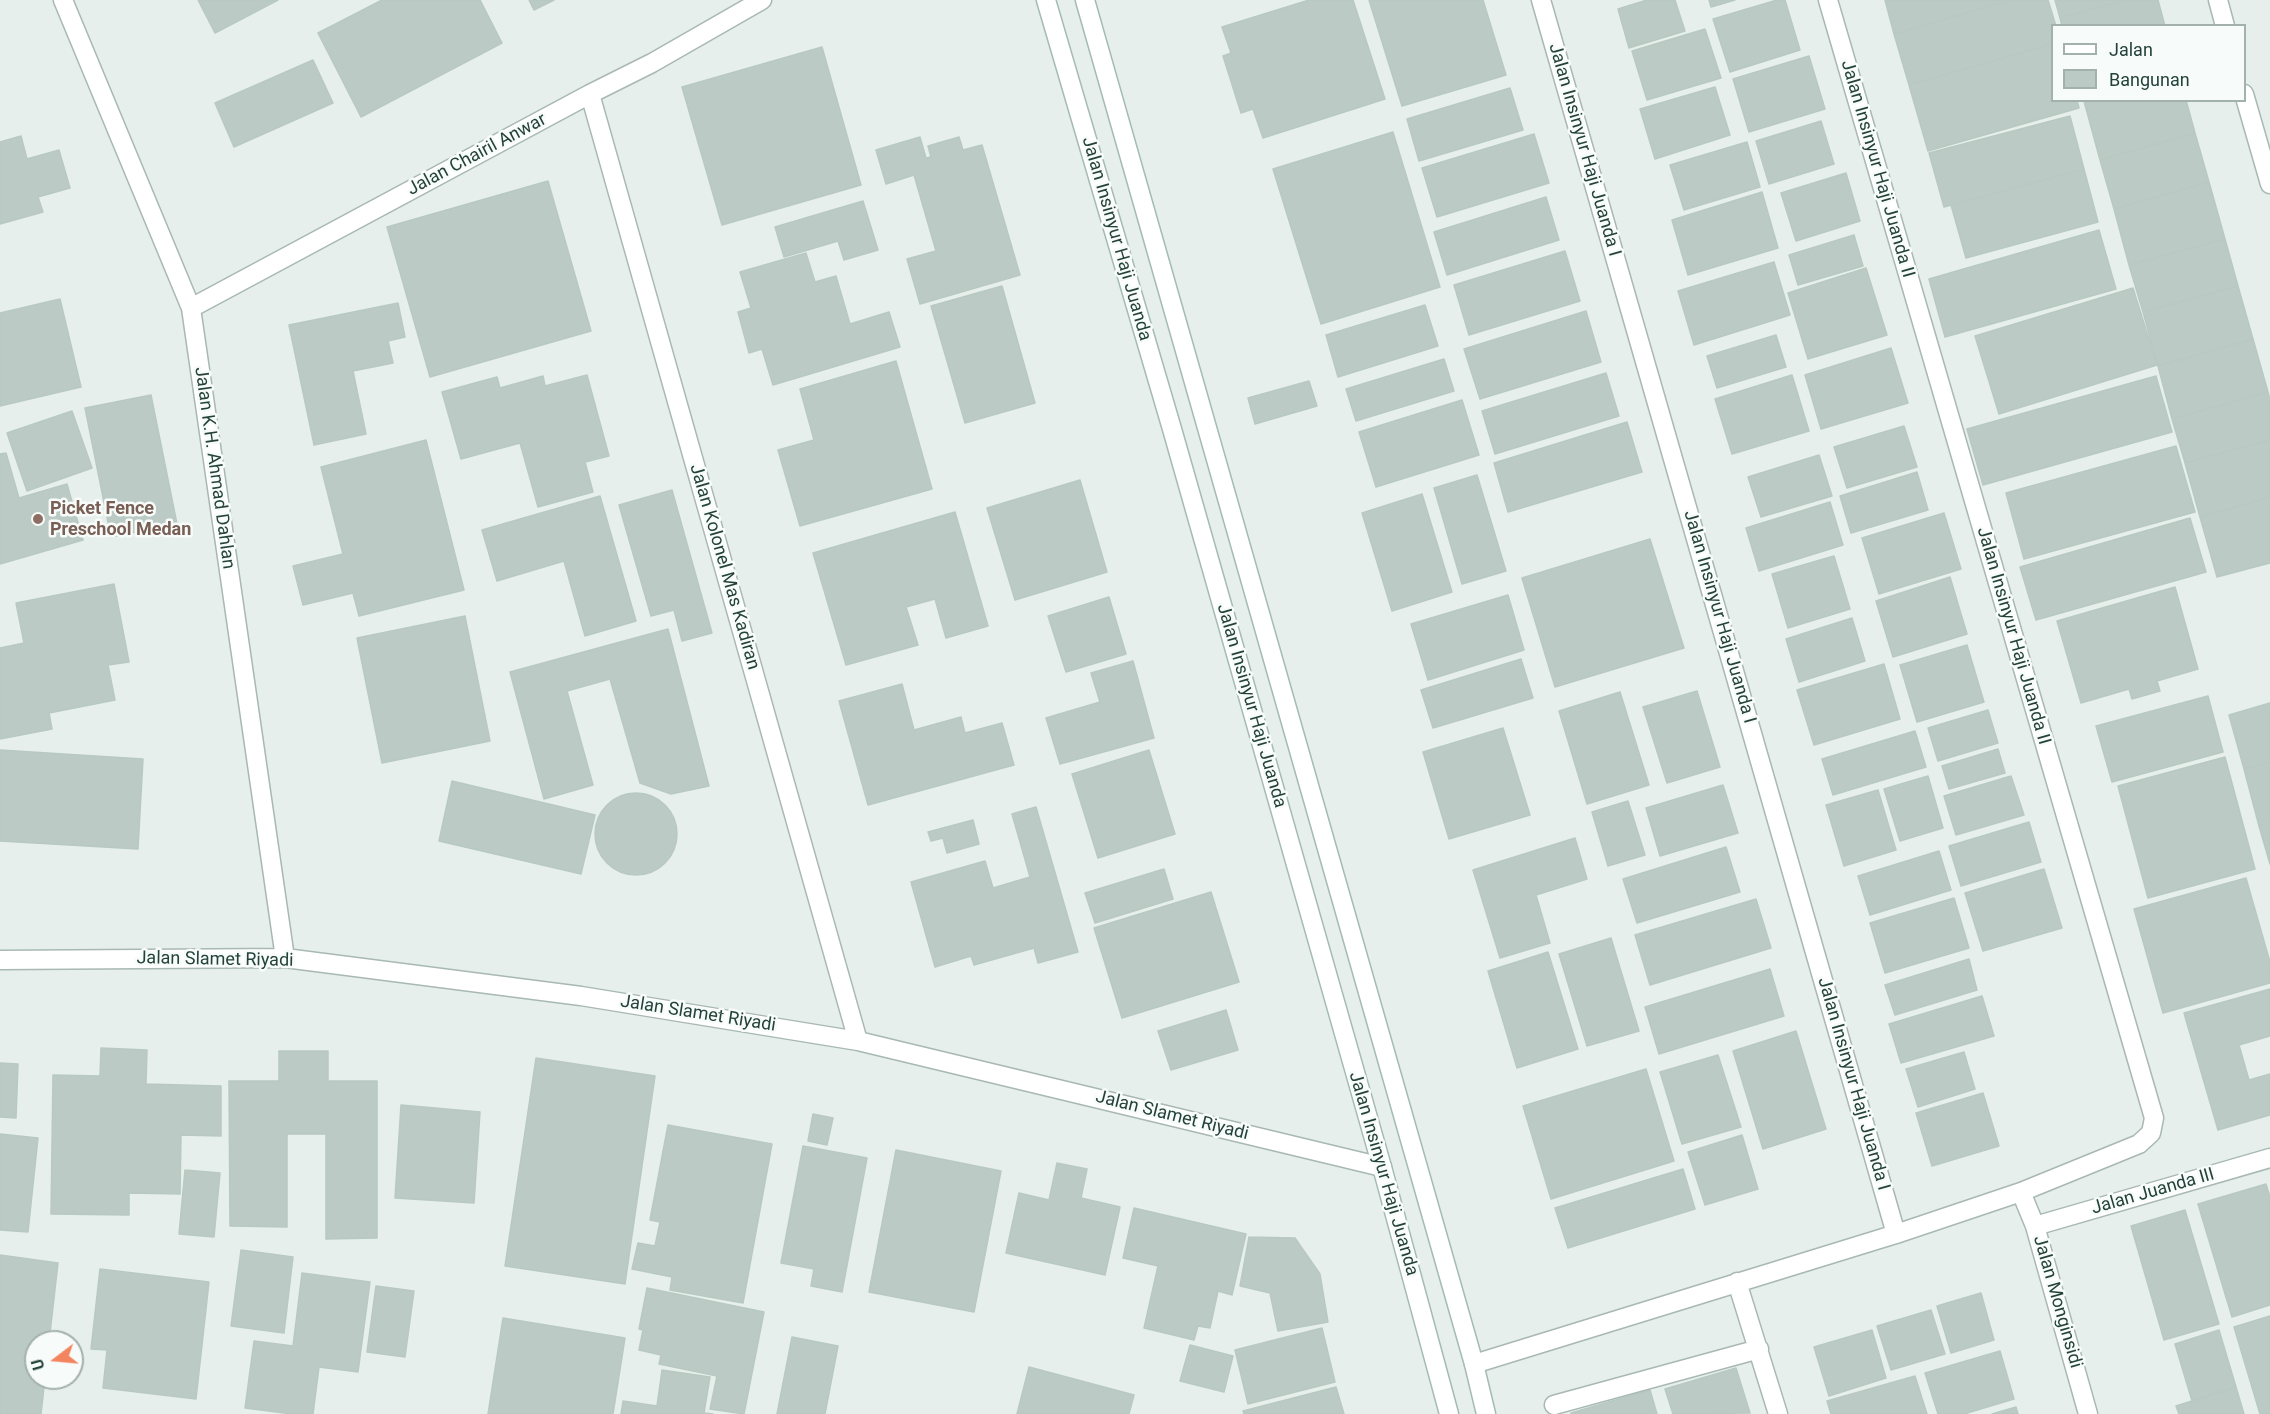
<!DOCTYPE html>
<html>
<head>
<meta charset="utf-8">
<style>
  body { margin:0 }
  #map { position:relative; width:2270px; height:1414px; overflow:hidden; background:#e6efeb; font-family:Roboto,sans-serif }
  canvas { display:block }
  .legend { position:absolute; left:2051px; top:24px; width:195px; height:78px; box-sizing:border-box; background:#f7fbf9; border:2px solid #a3b1ad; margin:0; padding:8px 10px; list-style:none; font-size:18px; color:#24423a }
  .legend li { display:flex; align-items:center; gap:12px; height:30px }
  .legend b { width:30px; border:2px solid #a3b1ad }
  .north { position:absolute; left:24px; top:1330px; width:60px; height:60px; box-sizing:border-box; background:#f7fbf9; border:2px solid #a3b1ad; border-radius:50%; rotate:254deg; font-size:16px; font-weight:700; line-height:24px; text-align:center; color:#24423a }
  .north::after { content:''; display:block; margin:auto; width:21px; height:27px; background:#f4845f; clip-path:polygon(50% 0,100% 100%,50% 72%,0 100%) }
</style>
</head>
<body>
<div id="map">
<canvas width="2270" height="1414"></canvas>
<ul class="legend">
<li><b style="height:8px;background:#fff"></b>Jalan</li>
<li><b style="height:16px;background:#bbcac4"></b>Bangunan</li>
</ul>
<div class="north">U</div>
</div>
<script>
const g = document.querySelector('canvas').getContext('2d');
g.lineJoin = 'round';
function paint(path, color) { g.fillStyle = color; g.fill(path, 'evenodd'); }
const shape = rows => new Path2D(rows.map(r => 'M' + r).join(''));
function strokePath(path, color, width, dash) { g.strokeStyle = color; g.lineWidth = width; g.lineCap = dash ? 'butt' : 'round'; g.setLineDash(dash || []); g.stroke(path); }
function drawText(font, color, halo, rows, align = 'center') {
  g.font = font + ' Roboto,sans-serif'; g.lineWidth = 5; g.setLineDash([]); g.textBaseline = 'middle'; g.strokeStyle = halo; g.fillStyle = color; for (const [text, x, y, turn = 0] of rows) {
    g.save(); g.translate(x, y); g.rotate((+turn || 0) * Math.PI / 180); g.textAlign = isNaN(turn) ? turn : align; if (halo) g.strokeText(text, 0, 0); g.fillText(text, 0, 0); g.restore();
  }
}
const building = shape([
  [198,0,278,0,215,33,198,0],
  [382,0,480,0,502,43,361,117,318,33,382,0],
  [529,0,554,0,534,10,529,0],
  [1309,0,1353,0,1385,99,1263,138,1253,109,1241,113,1223,56,1231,53,1222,27,1309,0],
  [1369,0,1483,0,1506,75,1402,106,1369,0],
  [1647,0,1675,0,1685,31,1629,48,1618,9,1647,0],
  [1709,0,1735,0,1711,7,1709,0],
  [1777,0,1785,0,1800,50,1730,72,1713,19,1777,0],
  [1885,0,2011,0,1894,34,1885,0],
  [2011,0,2048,0,2056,26,2052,26,2052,44,1909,85,1894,34,2011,0],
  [2055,0,2125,0,2060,18,2055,0],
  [2125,0,2158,0,2165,26,2062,26,2060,18,2125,0],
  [1705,29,1721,78,1647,100,1632,51,1705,29],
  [2052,44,2052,100,2077,100,2079,108,1928,151,1909,85,2052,44],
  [822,47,861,185,722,225,682,87,822,47],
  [1809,56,1825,109,1749,132,1733,79,1809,56],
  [313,60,333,103,234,147,215,103,313,60],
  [1715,87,1730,135,1655,159,1640,109,1715,87],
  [1510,88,1523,130,1419,161,1407,119,1510,88],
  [2186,100,2195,133,2100,160,2084,101,2186,100],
  [2070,116,2084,169,1944,207,1929,153,2070,116],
  [1821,121,1834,164,1769,184,1756,141,1821,121],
  [1393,132,1440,287,1321,324,1273,169,1393,132],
  [2195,133,2209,182,2114,209,2100,160,2195,133],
  [1534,134,1549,183,1437,217,1422,168,1534,134],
  [21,136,27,159,59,150,70,188,38,197,43,212,0,224,0,142,21,136],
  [920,137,926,158,931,157,928,146,959,137,963,150,982,145,1020,275,920,304,907,259,936,251,914,175,886,184,876,150,920,137],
  [1747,142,1760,187,1684,210,1670,165,1747,142],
  [2084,169,2098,222,1966,258,1951,205,2084,169],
  [1846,173,1860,221,1796,241,1781,193,1846,173],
  [548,181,591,331,430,377,387,227,548,181],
  [2209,182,2225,239,2129,265,2114,209,2209,182],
  [1762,192,1778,248,1688,275,1672,220,1762,192],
  [1546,197,1559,240,1447,275,1434,232,1546,197],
  [863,201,878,250,844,260,838,241,784,257,775,227,863,201],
  [2099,230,2116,289,1945,337,1929,279,2099,230],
  [1854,235,1863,266,1798,285,1789,255,1854,235],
  [2225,239,2238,286,2143,312,2129,265,2225,239],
  [1565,251,1580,301,1469,335,1454,285,1565,251],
  [806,253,815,282,836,276,850,324,889,312,900,347,773,385,762,349,749,353,738,312,751,308,740,272,806,253],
  [1774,262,1790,315,1694,345,1678,291,1774,262],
  [1866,268,1887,335,1808,359,1788,293,1866,268],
  [1002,286,1035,403,965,423,931,306,1002,286],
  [2238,286,2253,339,2158,366,2143,312,2238,286],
  [2133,288,2157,365,1999,414,1975,336,2133,288],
  [60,299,81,387,0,406,0,313,60,299],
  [398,303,405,337,388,341,393,363,353,371,366,434,314,445,289,325,398,303],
  [1425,305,1438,346,1338,377,1326,335,1425,305],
  [1586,311,1601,362,1480,399,1464,349,1586,311],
  [1776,335,1786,367,1717,388,1707,356,1776,335],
  [2253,339,2268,392,2172,419,2158,366,2253,339],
  [1891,348,1908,403,1821,429,1805,375,1891,348],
  [1444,359,1454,391,1356,421,1346,389,1444,359],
  [896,361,932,489,800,526,778,450,814,440,800,389,896,361],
  [1606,373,1619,416,1495,454,1482,411,1606,373],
  [587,375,609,456,585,462,593,492,538,507,520,443,461,459,442,392,497,377,500,388,543,376,545,386,587,375],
  [1792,375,1809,431,1732,454,1715,399,1792,375],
  [2156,376,2172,432,1983,485,1967,429,2156,376],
  [1309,381,1317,406,1255,424,1248,398,1309,381],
  [2268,392,2270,400,2270,440,2185,463,2172,419,2268,392],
  [151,395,177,524,111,537,85,408,151,395],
  [1462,400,1479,455,1376,487,1359,432,1462,400],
  [72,411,92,468,27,491,7,433,72,411],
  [1627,422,1642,472,1508,512,1494,463,1627,422],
  [1904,426,1917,467,1847,488,1834,447,1904,426],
  [426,440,464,590,359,616,353,593,303,605,293,566,343,554,321,467,426,440],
  [2270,440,2270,497,2200,517,2185,463,2270,440],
  [2176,446,2195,512,2024,559,2006,493,2176,446],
  [6,453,19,498,67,484,83,540,0,564,0,454,6,453],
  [1819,455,1832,496,1761,517,1748,477,1819,455],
  [1917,472,1928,510,1851,533,1840,496,1917,472],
  [1477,475,1506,571,1462,584,1434,488,1477,475],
  [1080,480,1107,572,1015,600,987,508,1080,480],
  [672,490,712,633,682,641,674,610,651,616,619,505,672,490],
  [1422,494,1452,592,1392,611,1362,513,1422,494],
  [600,496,636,621,585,636,564,561,497,581,482,530,600,496],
  [2270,497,2270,563,2217,577,2200,517,2270,497],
  [1830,502,1843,545,1759,571,1746,528,1830,502],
  [955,512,988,626,946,638,935,599,906,607,918,645,846,665,813,553,955,512],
  [1944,513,1961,569,1879,594,1862,538,1944,513],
  [2190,518,2206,572,2036,620,2020,567,2190,518],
  [1650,539,1684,648,1555,687,1522,578,1650,539],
  [1834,556,1850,609,1788,628,1772,574,1834,556],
  [1950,577,1967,634,1893,657,1876,601,1950,577],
  [114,584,129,662,108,665,115,700,49,713,52,729,0,739,0,648,24,643,16,603,114,584],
  [2175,587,2198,669,2157,681,2160,691,2132,699,2129,689,2081,703,2057,621,2175,587],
  [1508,595,1524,650,1428,680,1411,624,1508,595],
  [1109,597,1126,654,1066,672,1048,616,1109,597],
  [465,616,490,741,382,763,357,638,465,616],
  [1852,618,1865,661,1799,682,1786,639,1852,618],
  [668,629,709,786,671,794,640,783,610,679,567,691,593,785,544,799,510,672,668,629],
  [1967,645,1984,702,1917,722,1900,665,1967,645],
  [1521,659,1533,698,1433,728,1421,690,1521,659],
  [1133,661,1154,738,1060,764,1046,718,1100,702,1091,673,1133,661],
  [1884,664,1900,719,1814,745,1797,690,1884,664],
  [902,684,914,730,961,717,965,733,1002,723,1014,765,868,805,839,701,902,684],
  [1697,691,1720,767,1667,783,1643,707,1697,691],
  [1620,692,1649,785,1587,804,1559,711,1620,692],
  [2208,696,2223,752,2112,782,2096,726,2208,696],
  [2270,703,2270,762,2244,769,2229,715,2270,703],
  [1988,710,1998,743,1938,761,1928,728,1988,710],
  [1503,728,1530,815,1449,839,1423,752,1503,728],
  [1915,731,1926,767,1833,795,1822,759,1915,731],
  [1998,749,2005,773,1949,789,1942,766,1998,749],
  [0,750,143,759,138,849,0,841,0,750],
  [1149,750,1175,834,1098,858,1072,774,1149,750],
  [2225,757,2255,869,2148,898,2118,786,2225,757],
  [2270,762,2270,823,2259,826,2244,769,2270,762],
  [1928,776,1943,828,1900,841,1884,789,1928,776],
  [2011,776,2024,815,1956,835,1944,796,2011,776],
  [452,781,595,815,581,874,439,841,452,781],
  [1723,785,1738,833,1660,856,1646,808,1723,785],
  [1878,790,1896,850,1844,866,1826,805,1878,790],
  '595 834a41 41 0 1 1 82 0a41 41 0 1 1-82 0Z',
  [1628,801,1645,855,1608,866,1592,812,1628,801],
  [1036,807,1078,952,1038,963,1034,948,974,965,971,956,935,967,911,882,985,861,993,888,1030,877,1012,814,1036,807],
  [973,820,979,844,947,853,943,838,931,841,928,832,973,820],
  [2029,822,2041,862,1961,886,1949,846,2029,822],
  [2270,823,2270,864,2259,826,2270,823],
  [1575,838,1587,879,1536,895,1550,943,1500,958,1473,870,1575,838],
  [1726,847,1740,892,1637,923,1623,879,1726,847],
  [1939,851,1951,890,1870,915,1858,876,1939,851],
  [1164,869,1173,899,1095,923,1085,893,1164,869],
  [2044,869,2062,928,1983,951,1965,893,2044,869],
  [2246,878,2270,962,2270,983,2163,1013,2134,909,2246,878],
  [1211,892,1239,982,1122,1018,1094,928,1211,892],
  [1954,898,1969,948,1885,973,1870,923,1954,898],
  [1756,899,1771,948,1650,985,1635,935,1756,899],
  [1611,938,1639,1031,1587,1046,1559,954,1611,938],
  [1548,952,1578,1049,1517,1068,1488,971,1548,952],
  [1969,959,1977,990,1895,1015,1885,985,1969,959],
  [1770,969,1784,1016,1659,1054,1645,1007,1770,969],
  [2270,989,2270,1036,2239,1045,2249,1080,2270,1074,2270,1115,2218,1130,2184,1013,2270,989],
  [1982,996,1994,1036,1901,1063,1889,1024,1982,996],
  [1226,1010,1238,1050,1171,1070,1158,1031,1226,1010],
  [1796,1031,1826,1129,1763,1149,1733,1051,1796,1031],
  [101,1048,147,1050,146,1084,221,1086,221,1136,181,1135,180,1194,129,1193,129,1215,51,1214,53,1075,100,1076,101,1048],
  [279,1051,328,1051,328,1081,377,1081,377,1238,326,1239,326,1134,287,1134,287,1227,230,1226,229,1081,279,1081,279,1051],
  [1964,1052,1975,1089,1918,1107,1906,1069,1964,1052],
  [1718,1055,1741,1127,1682,1144,1660,1072,1718,1055],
  [536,1058,655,1076,625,1284,505,1266,536,1058],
  [0,1063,18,1064,16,1118,0,1117,0,1063],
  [1646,1069,1674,1161,1551,1199,1523,1106,1646,1069],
  [1983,1093,1999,1146,1932,1166,1916,1113,1983,1093],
  [401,1105,480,1112,474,1203,395,1198,401,1105],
  [813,1114,833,1118,827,1145,808,1141,813,1114],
  [668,1125,772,1144,743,1303,670,1290,672,1277,632,1269,638,1243,655,1246,660,1222,650,1220,668,1125],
  [0,1134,38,1138,28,1232,0,1230,0,1134],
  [1742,1135,1758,1189,1705,1205,1688,1152,1742,1135],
  [803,1146,867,1158,842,1292,811,1286,814,1269,781,1263,803,1146],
  [896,1150,1001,1171,974,1312,869,1292,896,1150],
  [1057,1163,1087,1169,1081,1198,1120,1207,1105,1275,1006,1253,1019,1193,1049,1200,1057,1163],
  [1683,1169,1695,1209,1568,1248,1555,1208,1683,1169],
  [185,1170,220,1173,214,1237,179,1234,185,1170],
  [2266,1184,2270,1197,2270,1305,2232,1317,2198,1204,2266,1184],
  [1134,1208,1246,1234,1232,1295,1218,1291,1210,1328,1198,1326,1194,1340,1144,1328,1158,1266,1123,1258,1134,1208],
  [2185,1210,2219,1324,2164,1340,2131,1226,2185,1210],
  [1249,1237,1295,1238,1320,1274,1328,1322,1278,1331,1270,1293,1240,1286,1249,1237],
  [241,1250,293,1257,284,1333,231,1326,241,1250],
  [0,1255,58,1263,49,1342,36,1342,36,1378,45,1378,41,1414,0,1414,0,1255],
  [100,1269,209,1282,196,1399,103,1388,107,1350,91,1349,100,1269],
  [302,1273,370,1282,358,1372,319,1367,313,1414,292,1414,245,1408,254,1341,293,1346,302,1273],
  [376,1286,414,1291,405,1357,367,1352,376,1286],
  [647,1288,764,1312,744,1414,710,1409,717,1376,659,1364,661,1355,639,1350,643,1330,639,1329,647,1288],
  [1981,1293,1994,1340,1951,1353,1937,1306,1981,1293],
  [1931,1310,1945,1354,1891,1370,1877,1326,1931,1310],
  [2270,1316,2270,1414,2260,1414,2234,1327,2270,1316],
  [503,1318,625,1338,613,1414,488,1414,503,1318],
  [1322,1328,1335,1382,1248,1404,1235,1350,1322,1328],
  [1872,1330,1886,1378,1829,1396,1814,1347,1872,1330],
  [2219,1330,2236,1387,2192,1401,2175,1344,2219,1330],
  [792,1337,838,1346,825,1414,777,1414,792,1337],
  [1190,1345,1233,1356,1224,1392,1180,1381,1190,1345],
  [2000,1351,2014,1399,1964,1414,1938,1414,1925,1373,2000,1351],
  [1029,1367,1134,1395,1129,1414,1017,1414,1029,1367],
  [1736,1368,1750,1413,1673,1414,1665,1389,1736,1368],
  [662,1370,710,1377,704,1413,713,1414,621,1414,623,1401,657,1406,662,1370],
  [1915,1376,1927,1414,1831,1414,1827,1401,1915,1376],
  [1336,1387,1344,1414,1244,1414,1243,1411,1336,1387],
  [2236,1387,2244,1414,2179,1414,2176,1406,2236,1387],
  [1650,1390,1657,1414,1571,1414,1571,1413,1650,1390],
  [2016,1407,2018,1414,1992,1414,2016,1407]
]);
const street = shape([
  [63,0,191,308,285,958],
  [1541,0,1896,1234],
  [2218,0,2225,26],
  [590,94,858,1041],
  [2244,94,2270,184],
  [191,308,590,94,652,63,762,0],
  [0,960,285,958,581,996,858,1041,1382,1167],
  [2021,1192,2035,1226,2088,1414],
  [2035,1226,2270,1158],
  [1737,1282,1778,1414],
  [1474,1364,1896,1234,2021,1192,2139,1144,2151,1133,2154,1118,1828,0],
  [1554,1405,1759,1349]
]);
const secondary = shape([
  [1046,0,1172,429,1382,1167,1449,1414],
  [1085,0,1474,1364,1486,1414]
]);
const markers = [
  [38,519,6,"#8d6e63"]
];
const streetNames = [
  ["Jalan Insinyur Haji Juanda I",1584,150,74],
  ["Jalan Chairil Anwar",477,155,-28],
  ["Jalan Insinyur Haji Juanda II",1877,169,74],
  ["Jalan Insinyur Haji Juanda",1116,239,74],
  ["Jalan K.H. Ahmad Dahlan",214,468,82],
  ["Jalan Kolonel Mas Kadiran",724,567,74],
  ["Jalan Insinyur Haji Juanda I",1719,617,74],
  ["Jalan Insinyur Haji Juanda II",2013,636,74],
  ["Jalan Insinyur Haji Juanda",1251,706,74],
  ["Jalan Slamet Riyadi",215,960,1],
  ["Jalan Slamet Riyadi",698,1014,9],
  ["Jalan Insinyur Haji Juanda I",1853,1084,74],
  ["Jalan Slamet Riyadi",1172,1116,14],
  ["Jalan Insinyur Haji Juanda",1383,1174,74],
  ["Jalan Juanda III",2153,1192,-16],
  ["Jalan Monginsidi",2057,1302,74]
];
const educationNames = [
  ["Picket Fence",50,509],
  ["Preschool Medan",50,530]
];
paint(building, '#bbcac4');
strokePath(building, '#b8c9c2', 1.5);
strokePath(street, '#a8b8b2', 21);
strokePath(secondary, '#a4bbb3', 21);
strokePath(street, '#fff', 18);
strokePath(secondary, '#fff', 18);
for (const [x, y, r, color] of markers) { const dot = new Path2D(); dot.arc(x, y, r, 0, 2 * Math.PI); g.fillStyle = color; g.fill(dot); strokePath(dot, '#f7fbf9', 2); }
drawText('18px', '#24423a', '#f7fbf9', streetNames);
drawText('bold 18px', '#785e54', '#f7fbf9', educationNames, 'left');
</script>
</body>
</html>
